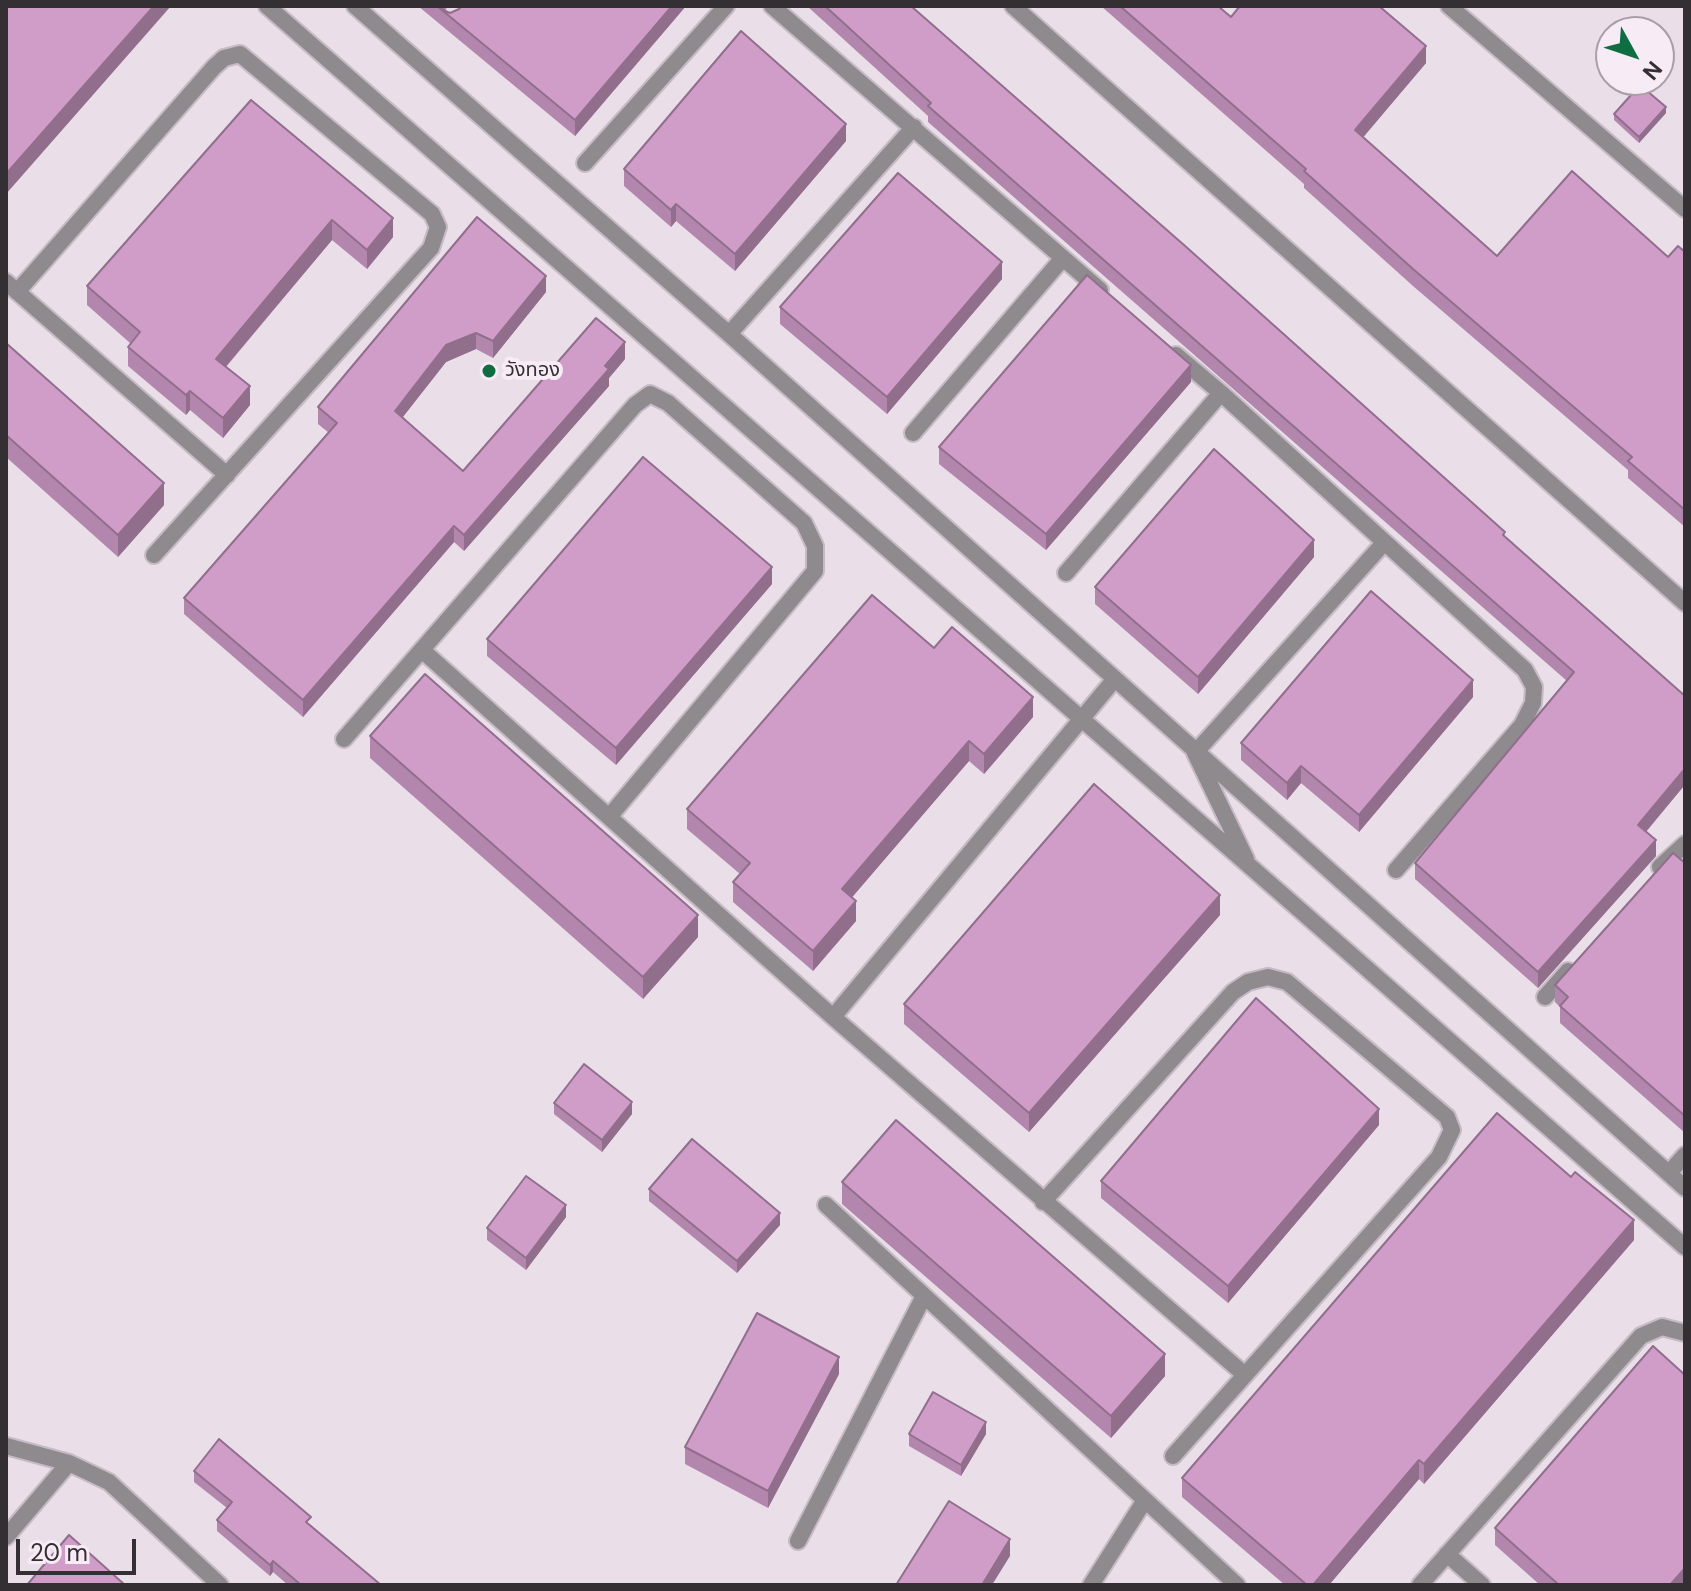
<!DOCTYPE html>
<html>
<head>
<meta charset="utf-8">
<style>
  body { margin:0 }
  #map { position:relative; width:1691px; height:1591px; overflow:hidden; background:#eadee8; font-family:"DM Sans",sans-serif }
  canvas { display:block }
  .frame { position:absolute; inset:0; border:8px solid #342f33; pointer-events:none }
  .north { position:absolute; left:1595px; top:16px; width:80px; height:80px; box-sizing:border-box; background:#f7ebf5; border:2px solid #a9a0a7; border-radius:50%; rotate:130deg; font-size:22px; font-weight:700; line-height:32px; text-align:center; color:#342f33 }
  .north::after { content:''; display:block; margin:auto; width:28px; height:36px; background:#0f6d42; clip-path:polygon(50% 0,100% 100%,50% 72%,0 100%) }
  .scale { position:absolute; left:16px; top:1539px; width:120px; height:36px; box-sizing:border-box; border:4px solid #342f33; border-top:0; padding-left:10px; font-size:24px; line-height:28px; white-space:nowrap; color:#342f33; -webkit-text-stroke:6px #f7ebf5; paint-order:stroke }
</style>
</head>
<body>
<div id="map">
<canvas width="1691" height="1591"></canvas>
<div class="frame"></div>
<div class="north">N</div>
<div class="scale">20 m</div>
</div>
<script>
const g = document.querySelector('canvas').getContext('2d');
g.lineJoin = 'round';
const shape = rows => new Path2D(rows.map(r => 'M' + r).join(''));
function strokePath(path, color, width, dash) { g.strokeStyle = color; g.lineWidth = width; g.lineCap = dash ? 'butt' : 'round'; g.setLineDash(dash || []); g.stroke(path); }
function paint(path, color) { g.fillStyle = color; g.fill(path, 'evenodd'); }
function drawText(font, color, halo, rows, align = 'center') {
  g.font = font + ' "DM Sans","Noto Sans Thai",sans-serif'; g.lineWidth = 8; g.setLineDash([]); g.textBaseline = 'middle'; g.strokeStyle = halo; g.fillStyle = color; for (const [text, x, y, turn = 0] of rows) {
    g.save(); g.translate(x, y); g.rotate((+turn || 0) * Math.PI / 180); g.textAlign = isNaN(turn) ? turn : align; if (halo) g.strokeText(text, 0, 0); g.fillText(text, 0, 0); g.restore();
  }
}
const minor = shape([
  [267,6,1685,1247],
  [355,6,729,334,1685,1188],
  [772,6,1100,290],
  [1013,6,1685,603],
  [1449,6,1685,209],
  [585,163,726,6],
  [6,282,227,475],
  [17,292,214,67,224,58,240,54,432,214,438,227,431,248,154,555],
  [729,334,914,127],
  [1176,355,1221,393],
  [913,433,1063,258],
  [1066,573,1221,393,1525,670,1534,687,1533,703,1522,725,1396,870],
  [423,651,833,1017,1245,1375],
  [344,739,635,405,650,394,668,403,804,523,815,546,815,571,609,817],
  [1246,859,1195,753,1383,544],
  [1660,867,1685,844],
  [1545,997,1568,971],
  [833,1017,1114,680],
  [1669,1173,1685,1155],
  [1043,1202,1233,992,1248,982,1268,977,1287,982,1447,1117,1452,1130,1439,1157,1173,1456],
  [826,1205,1237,1585],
  [6,1446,69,1463,109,1482,220,1585],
  [6,1537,69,1463],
  [798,1541,923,1298],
  [1447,1554,1482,1585],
  [1091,1585,1145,1500],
  [1420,1585,1641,1336,1662,1327,1685,1333]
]);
const wall = shape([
  [418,6,448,6,445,11,450,13,459,9,462,6,686,6,575,136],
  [807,6,911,6,1505,538,1685,696,1685,789,1683,787,1646,832,1656,856,1538,988,1415,879,1415,863,1567,681,928,122,928,116],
  [1101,6,1218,6,1231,17,1426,63,1363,137,1497,256,1668,257,1685,252,1685,527,1628,478,1628,470,1413,286,1304,188,1304,184],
  [251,100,393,237,367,269,332,240,226,367,250,405,223,438,190,410,186,415,128,366,128,347,130,343,87,305,87,286],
  [1666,113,1639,143,1614,120,1614,114],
  [846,141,735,271,676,221,671,227,624,186,624,169],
  [1002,279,887,414,780,324,780,307],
  [546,292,493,358,476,349,446,362,402,418,463,471,625,359,609,378,609,386,464,551,454,542,303,717,184,614,184,598,329,433,318,424,318,407],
  [6,343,164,505,118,557,6,457],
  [1191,382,1046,550,939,464,939,447],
  [1314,557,1198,694,1095,604,1095,587],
  [772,584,616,765,487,656,487,639],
  [934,648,1033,717,984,774,969,761,852,897,856,921,813,971,733,902,733,882,740,874,687,829,687,809],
  [1473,697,1359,832,1301,783,1287,800,1241,760,1241,743],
  [370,736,698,937,643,999,370,758],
  [1685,863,1685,1133,1560,1023,1560,1007,1555,1002,1555,985],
  [1220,915,1029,1132,904,1024,904,1004],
  [554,1103,632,1114,602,1152,554,1114],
  [1379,1125,1228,1303,1101,1198,1101,1181],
  [842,1182,1165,1376,1111,1438,842,1204],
  [649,1189,780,1225,737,1273,649,1201],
  [566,1217,526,1270,487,1240,487,1228],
  [1634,1240,1424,1484,1419,1479,1329,1585,1285,1585,1182,1497,1182,1478],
  [839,1374,768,1508,685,1464,685,1447],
  [909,1434,986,1434,961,1476,909,1446],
  [194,1471,311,1525,381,1585,288,1585,273,1572,270,1576,217,1531,217,1520,227,1508,194,1482],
  [1495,1528,1685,1584,1540,1585,1495,1545]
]);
const shadedWall = shape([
  [154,6,171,6,6,194,6,174],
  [672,6,686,6,575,136,575,120],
  [1426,46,1426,63,1355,147,1355,130],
  [1666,107,1666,113,1639,143,1639,137],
  [846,124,846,141,735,271,735,254],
  [676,204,676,221,671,227,671,210],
  [393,218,393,237,367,269,367,250],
  [332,220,332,240,216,378,216,359],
  [1002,262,1002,279,887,414,887,397],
  [546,276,546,292,493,358,493,341],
  [476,333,476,349,446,362,395,427,395,411,446,345],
  [625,342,625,359,609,378,609,386,464,551,464,535],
  [1191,365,1191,382,1046,550,1046,534],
  [250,386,250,405,223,438,223,418],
  [190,391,190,410,186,415,186,395],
  [164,483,164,505,118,557,118,535],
  [454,526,454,542,303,717,303,700],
  [1314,540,1314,557,1198,694,1198,677],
  [772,567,772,584,616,765,616,748],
  [1473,680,1473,697,1359,832,1359,815],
  [1033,697,1033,717,984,774,984,754],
  [969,741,969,761,842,909,842,889],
  [1301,766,1301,783,1287,800,1287,783],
  [1683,771,1683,787,1638,841,1638,825],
  [1656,840,1656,856,1538,988,1538,972],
  [1220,895,1220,915,1029,1132,1029,1113],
  [856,901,856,921,813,971,813,951],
  [698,915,698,937,643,999,643,977],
  [632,1102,632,1114,602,1152,602,1140],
  [1379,1109,1379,1125,1228,1303,1228,1286],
  [566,1205,566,1217,526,1270,526,1258],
  [780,1213,780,1225,737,1273,737,1261],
  [1634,1220,1634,1240,1424,1484,1424,1464],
  [1165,1354,1165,1376,1111,1438,1111,1416],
  [839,1357,839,1374,768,1508,768,1491],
  [986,1422,986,1434,961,1476,961,1465],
  [1419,1460,1419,1479,1329,1585,1313,1585],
  [1010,1539,1010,1556,992,1585,982,1585],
  [273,1561,273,1572,270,1576,270,1565],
  [1685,1568,1684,1585,1670,1585]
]);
const building = shape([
  [6,6,154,6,6,174,6,6],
  [437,6,442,6,443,10,450,13,459,9,462,6,672,6,575,120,437,6],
  [825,6,911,6,1184,245,1505,532,1503,535,1685,696,1685,773,1683,771,1638,825,1656,840,1538,972,1415,863,1574,672,928,106,931,103,825,6],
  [1120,6,1218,6,1231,17,1240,6,1379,6,1426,46,1355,130,1497,256,1572,171,1668,257,1678,246,1685,252,1685,510,1628,461,1632,457,1413,269,1304,171,1306,169,1120,6],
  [741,31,846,124,735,254,676,204,671,210,624,169,741,31],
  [1640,85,1666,107,1639,137,1614,114,1640,85],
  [251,100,393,218,367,250,332,220,216,359,250,386,223,418,190,391,186,395,128,347,140,332,87,286,251,100],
  [898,173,1002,262,887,397,780,307,898,173],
  [477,217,546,276,493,341,476,333,446,345,395,411,463,471,596,318,625,342,605,366,609,369,464,535,454,526,303,700,184,598,337,423,318,407,477,217],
  [1087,275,1191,365,1046,534,939,447,1087,275],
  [6,343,164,483,118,535,6,435,6,343],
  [1214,449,1314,540,1198,677,1095,587,1214,449],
  [643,457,772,567,616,748,487,639,643,457],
  [1371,591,1473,680,1359,815,1301,766,1287,783,1241,743,1371,591],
  [872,595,934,648,952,627,1033,697,984,754,969,741,842,889,856,901,813,951,733,882,750,863,687,809,872,595],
  [425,674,698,915,643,977,370,736,425,674],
  [1094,784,1220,895,1029,1113,904,1004,1094,784],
  [1673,853,1685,863,1685,1116,1560,1006,1568,997,1555,985,1673,853],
  [1256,998,1379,1109,1228,1286,1101,1181,1256,998],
  [584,1064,632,1102,602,1140,554,1103,584,1064],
  [1497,1113,1571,1177,1575,1172,1634,1220,1424,1464,1419,1460,1313,1585,1307,1585,1182,1478,1497,1113],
  [896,1120,1165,1354,1111,1416,842,1182,896,1120],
  [692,1139,780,1213,737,1261,649,1189,692,1139],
  [526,1176,566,1205,526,1258,487,1228,526,1176],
  [757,1313,839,1357,768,1491,685,1447,757,1313],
  [1653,1346,1685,1375,1685,1568,1670,1585,1559,1585,1495,1528,1653,1346],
  [933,1392,986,1422,961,1465,909,1434,933,1392],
  [219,1439,311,1517,306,1522,381,1585,301,1585,273,1561,270,1565,217,1520,232,1502,194,1471,219,1439],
  [949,1501,1010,1539,982,1585,896,1585,949,1501],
  [69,1535,125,1585,27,1585,69,1535]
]);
const markers = [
  [489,371,8,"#0f6d42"]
];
const poiNames = [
  ["วังทอง",505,371]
];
strokePath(minor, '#c6bbc4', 20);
strokePath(minor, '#8f8a8e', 16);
paint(wall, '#b387ad');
paint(shadedWall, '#926e8d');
paint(building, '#d09dc9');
strokePath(building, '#926e8d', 2);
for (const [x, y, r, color] of markers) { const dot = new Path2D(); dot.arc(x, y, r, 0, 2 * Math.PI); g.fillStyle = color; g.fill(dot); strokePath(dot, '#f7ebf5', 3); }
drawText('20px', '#342f33', '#f7ebf5', poiNames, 'left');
</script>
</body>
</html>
